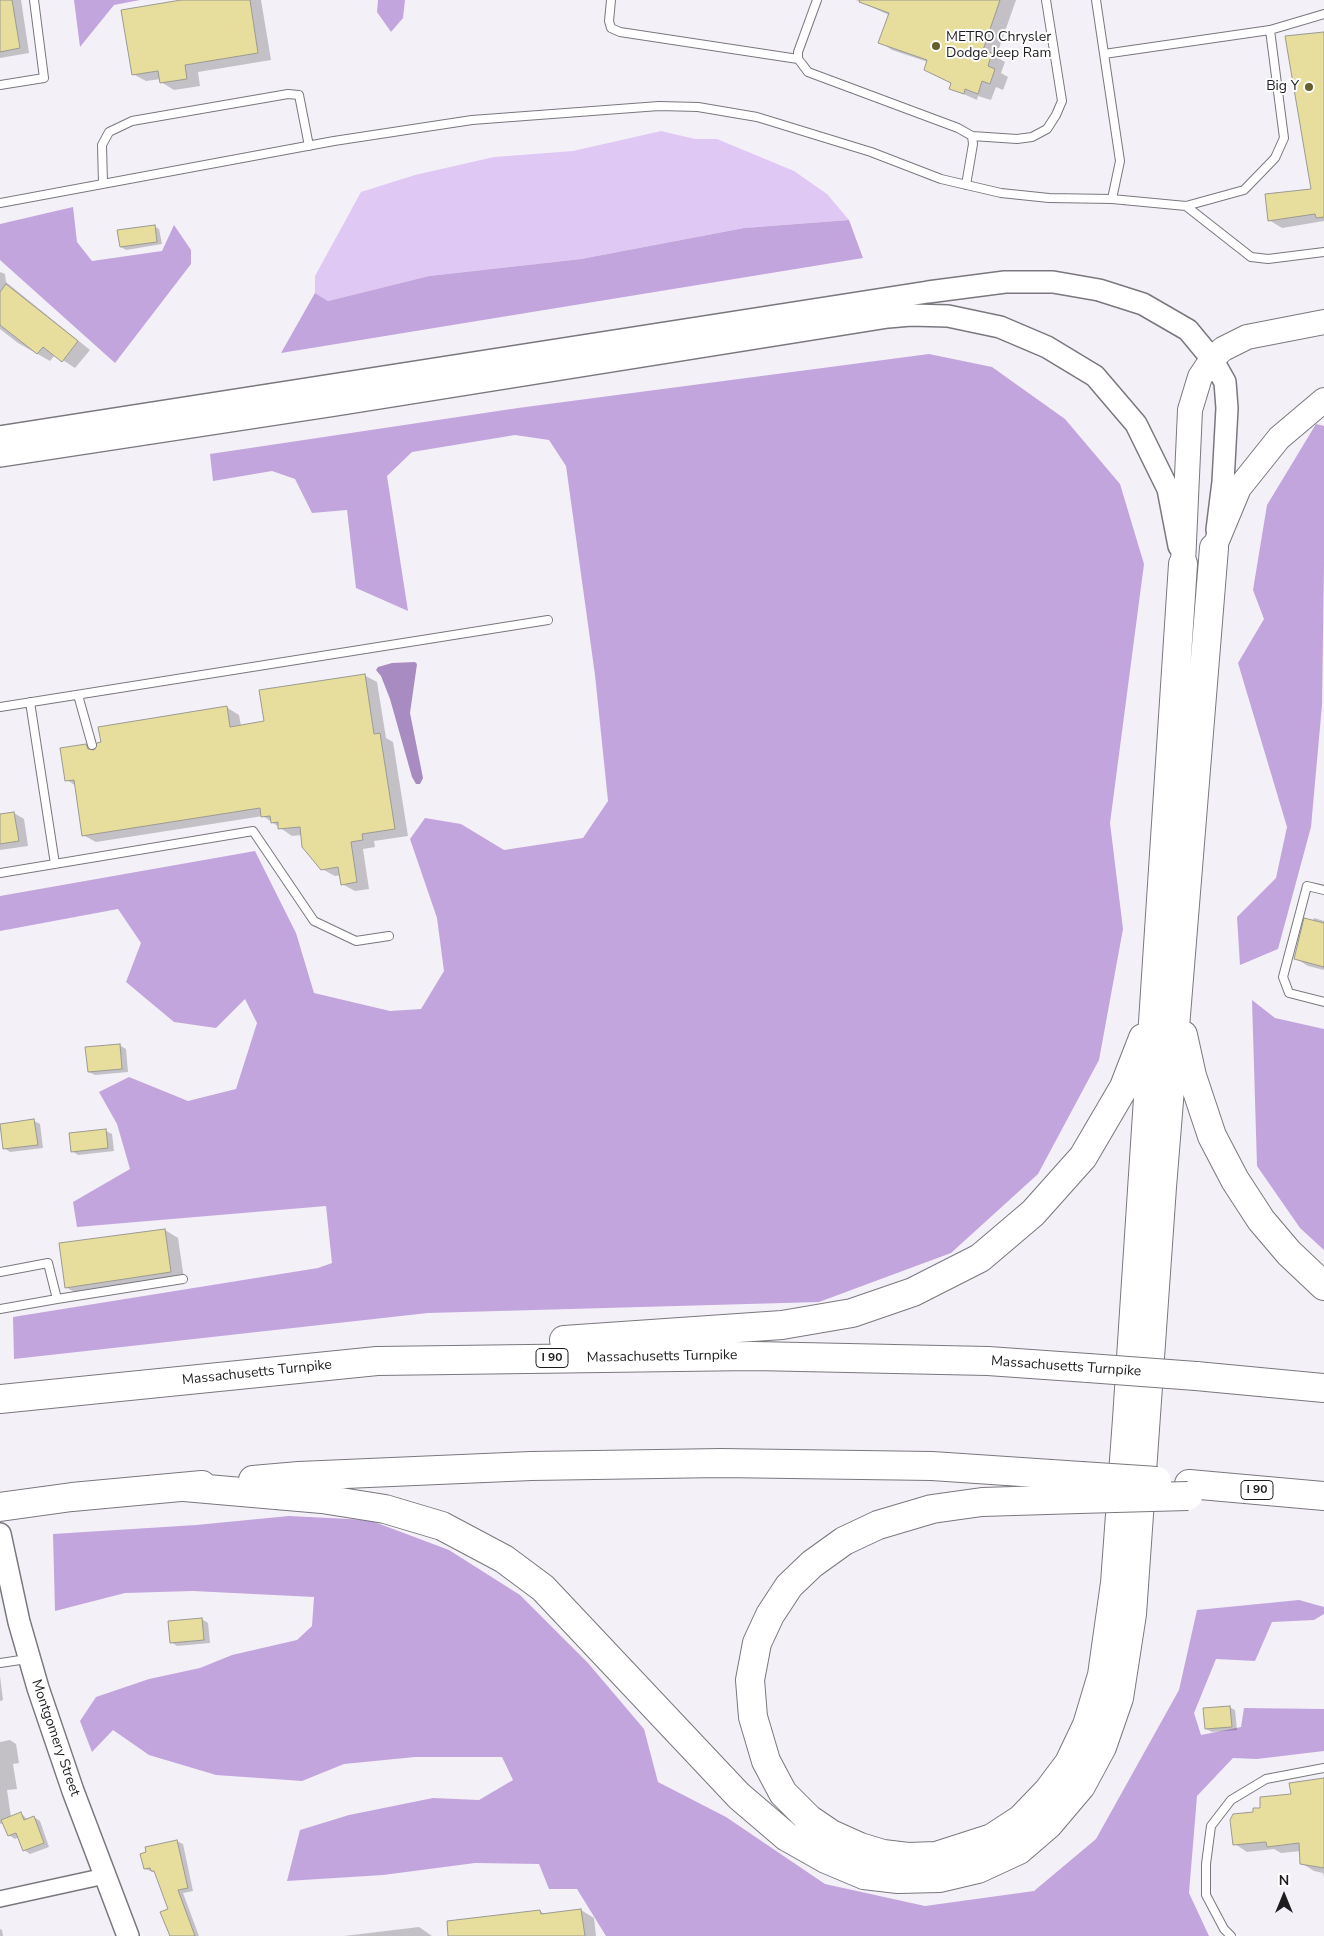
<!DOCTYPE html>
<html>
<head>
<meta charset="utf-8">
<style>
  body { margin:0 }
  #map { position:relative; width:1324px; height:1936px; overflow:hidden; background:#f4f0f8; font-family:"Nunito Sans",sans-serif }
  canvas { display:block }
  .north { position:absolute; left:1259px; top:1871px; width:50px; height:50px; -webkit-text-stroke:4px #fff; paint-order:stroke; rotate:0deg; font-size:14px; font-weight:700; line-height:20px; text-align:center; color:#1d1c1f }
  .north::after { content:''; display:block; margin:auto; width:18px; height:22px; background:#1d1c1f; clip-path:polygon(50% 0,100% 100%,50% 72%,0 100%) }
</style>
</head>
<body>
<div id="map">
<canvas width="1324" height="1936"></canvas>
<div class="north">N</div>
</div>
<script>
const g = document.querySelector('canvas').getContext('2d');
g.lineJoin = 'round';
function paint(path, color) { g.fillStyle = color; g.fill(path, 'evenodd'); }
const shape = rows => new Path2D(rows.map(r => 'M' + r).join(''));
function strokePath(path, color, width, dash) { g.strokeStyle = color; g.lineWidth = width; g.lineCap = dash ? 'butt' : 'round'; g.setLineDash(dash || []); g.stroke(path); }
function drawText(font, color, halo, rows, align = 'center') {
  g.font = font + ' "Nunito Sans",sans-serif'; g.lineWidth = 4; g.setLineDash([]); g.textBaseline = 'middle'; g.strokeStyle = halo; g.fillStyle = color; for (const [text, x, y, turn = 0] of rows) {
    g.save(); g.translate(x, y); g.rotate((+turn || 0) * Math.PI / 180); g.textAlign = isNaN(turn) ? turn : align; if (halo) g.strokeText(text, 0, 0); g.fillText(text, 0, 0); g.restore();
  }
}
const green = shape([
  [661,131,695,139,717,139,794,171,827,194,849,220,744,228,581,259,429,276,328,301,315,293,315,276,361,192,415,175,494,157,573,151]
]);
const forest = shape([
  [74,0,140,0,114,5,80,47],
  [378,0,405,0,403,18,391,32,377,12],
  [73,207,77,242,92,261,162,251,174,225,191,250,191,264,115,363,0,260,0,224],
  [849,220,863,258,281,353,315,293,328,301,429,276,581,259,744,228],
  [929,354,992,367,1065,419,1120,484,1144,564,1110,823,1123,929,1099,1060,1038,1174,951,1253,819,1302,428,1313,14,1359,13,1317,318,1268,332,1263,326,1206,77,1227,73,1202,130,1169,117,1124,99,1092,129,1077,188,1101,236,1089,257,1023,245,999,216,1028,174,1022,126,982,141,943,118,909,0,931,0,896,255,851,296,933,314,993,390,1011,421,1009,444,971,437,918,410,839,425,818,461,824,504,850,583,838,608,801,595,675,566,466,549,440,515,435,412,452,387,476,408,611,356,588,347,510,312,513,295,479,272,471,213,481,210,454,518,408],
  [1316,424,1324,426,1324,564,1322,705,1311,827,1278,949,1240,965,1237,917,1276,878,1287,827,1238,663,1264,619,1253,590,1267,505],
  [1252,1000,1275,1018,1324,1029,1324,1250,1300,1228,1257,1166],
  [289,1516,369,1520,449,1550,520,1595,588,1663,644,1729,658,1782,726,1817,825,1884,925,1906,1034,1891,1096,1839,1179,1690,1197,1610,1299,1600,1324,1607,1324,1614,1314,1620,1272,1622,1255,1661,1216,1659,1194,1713,1201,1735,1241,1727,1244,1708,1324,1709,1324,1751,1257,1759,1233,1758,1197,1796,1189,1893,1209,1936,606,1936,577,1889,549,1889,539,1864,475,1863,383,1875,287,1881,300,1830,349,1815,433,1798,479,1800,513,1780,502,1757,415,1757,344,1764,302,1781,216,1775,149,1755,113,1730,92,1752,80,1721,96,1697,149,1679,200,1668,232,1655,297,1640,312,1626,314,1597,193,1591,125,1593,55,1611,53,1534,196,1525]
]);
const water = shape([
  [415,662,417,664,410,713,423,778,420,784,416,784,412,777,390,699,381,676,376,670,378,667,392,663]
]);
const shadow = shape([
  [0,0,21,0,29,53,0,58],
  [189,0,261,0,271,60,198,72,200,86,174,90,161,82,161,79,146,81,133,74],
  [856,0,1016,0,996,57,1005,62,1001,73,1008,77,1003,90,996,87,991,100,978,96,977,100,950,88,952,83,925,70,928,62,892,50,880,42,889,15],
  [1324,33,1324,221,1282,228,1269,220,1313,190],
  [154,226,159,229,162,244,126,250,121,247],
  [0,272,5,274,6,282,90,350,75,368,55,355,50,361,18,343,0,329],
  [364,675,377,682,386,738,393,742,408,836,374,841,375,847,363,849,369,889,355,891,342,884,341,875,335,876,322,869,302,835,292,836,263,816,96,842,83,835,76,786,67,780,86,746,95,751,226,707,239,715,241,726,266,722],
  [14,813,24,819,28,846,0,850,0,815],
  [1314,918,1324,921,1324,970,1308,966,1295,958],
  [119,1045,126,1049,128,1072,95,1075,89,1072],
  [34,1121,40,1124,43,1148,10,1152,4,1148],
  [106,1131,112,1134,114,1151,78,1155,72,1151],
  [165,1230,178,1238,184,1279,80,1295,67,1288],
  [202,1619,208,1623,210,1643,177,1646,171,1642],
  [0,1676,3,1700,0,1701],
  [1229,1707,1235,1710,1237,1730,1212,1732,1206,1729],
  [10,1740,16,1744,19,1763,13,1764,17,1789,7,1790,11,1817,21,1813,28,1820,34,1817,40,1821,49,1847,30,1854,24,1850,19,1837,15,1839,9,1835,4,1823,0,1824,0,1742],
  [1324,1780,1324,1877,1323,1873,1314,1871,1301,1863,1301,1851,1281,1853,1274,1849,1247,1852,1235,1844,1254,1814],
  [177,1841,183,1844,193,1891,183,1893,199,1936,170,1936,161,1913,169,1910,156,1873,145,1869],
  [581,1910,594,1918,596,1936,450,1936,540,1911,546,1915],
  [419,1927,432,1936,344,1936],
  [0,1929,2,1930,3,1936,0,1936]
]);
const building = shape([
  [0,0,12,0,20,48,0,52,0,0],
  [181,0,250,0,258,53,185,65,187,79,160,83,158,71,132,75,121,10,181,0],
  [860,0,1000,0,983,50,992,53,988,66,995,69,990,84,982,81,978,94,965,89,964,94,949,89,951,83,924,70,927,60,878,43,889,13,859,2,860,0],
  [1324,32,1324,217,1316,218,1315,214,1268,221,1265,194,1311,189,1285,36,1324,32],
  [155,225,157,242,120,247,117,230,155,225],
  [6,284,78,341,62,362,43,347,37,354,0,325,0,292,6,284],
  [365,674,374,734,380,733,395,829,362,834,363,840,351,842,357,882,341,885,338,867,321,870,302,847,300,827,278,829,278,822,271,823,270,816,261,817,260,808,82,836,74,780,65,781,60,748,86,744,88,749,94,750,97,743,101,742,98,727,227,706,230,727,264,721,259,690,365,674],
  [14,812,19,841,0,844,0,814,14,812],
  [1304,918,1324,923,1324,967,1294,959,1304,918],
  [120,1044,122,1069,88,1072,85,1047,120,1044],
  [34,1119,38,1145,3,1149,0,1124,34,1119],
  [106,1129,108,1148,71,1152,69,1133,106,1129],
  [165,1229,171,1272,65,1288,59,1243,165,1229],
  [202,1618,204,1640,170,1643,168,1621,202,1618],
  [1230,1706,1232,1727,1205,1729,1203,1708,1230,1706],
  [1324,1778,1324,1868,1300,1864,1299,1843,1267,1847,1266,1842,1233,1845,1230,1820,1233,1814,1253,1812,1253,1808,1260,1808,1260,1797,1291,1794,1289,1783,1324,1778],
  [21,1812,24,1820,34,1816,44,1843,23,1851,16,1833,8,1836,1,1820,21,1812],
  [177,1840,188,1888,178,1890,195,1936,170,1936,160,1912,168,1909,154,1871,151,1871,150,1868,144,1869,140,1854,146,1852,145,1847,177,1840],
  [581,1909,585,1936,448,1936,447,1921,540,1910,541,1914,581,1909]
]);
const lane = shape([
  [611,0,609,21,611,28,620,32,798,59],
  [817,0,798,52,798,59,802,64,808,72,958,128,972,136,973,144,966,185],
  [1096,0,1120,161,1112,199],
  [1104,54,1270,30,1324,14],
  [0,85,44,78,34,0],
  [972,136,1017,139,1032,137,1047,129,1056,115,1062,101,1046,0],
  [103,184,102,145,109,132,132,121,288,94,299,95,309,146],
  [0,203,334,141,472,120,659,106,698,107,757,117,871,152,941,179,1001,193,1049,198,1112,199,1186,206,1244,190,1275,158,1284,138,1270,30],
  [1186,206,1251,257,1268,259,1324,252],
  [78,695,92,745],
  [30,702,55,864],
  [0,707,548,620],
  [0,873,253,831,314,921,356,941,389,936],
  [1324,890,1307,886,1283,977,1289,993,1324,1002],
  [0,1272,48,1263,57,1299,183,1279],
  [0,1309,57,1299],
  [0,1663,27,1659],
  [1231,1936,1224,1929,1206,1895,1206,1864,1211,1826,1231,1800,1266,1779,1324,1768]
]);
const street = shape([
  [0,1899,105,1876]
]);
const secondary = shape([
  [0,437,928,292,1005,282,1053,282,1099,290,1143,304,1188,330,1212,359,1225,382,1227,408,1223,482,1217,530],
  [0,456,335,405,888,317,911,315,948,316,1000,327,1047,347,1095,376,1136,424,1168,489,1179,546],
  [0,1534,19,1622,38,1688,73,1791,128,1936]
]);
const primary = shape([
  [1214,548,1239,488,1279,438,1324,400],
  [1183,564,1190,410,1200,377,1212,359,1223,349,1247,337,1324,322]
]);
const highway = shape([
  [1183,1035,1192,1076,1212,1136,1235,1180,1261,1220,1289,1253,1324,1286],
  [564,1340,782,1325,852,1313,913,1292,980,1258,1033,1213,1083,1157,1124,1087,1143,1038],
  [1196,1376,1324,1388],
  [0,1399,377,1361,754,1356,988,1361,1088,1368],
  [253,1480,299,1476,531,1466,721,1463,932,1466,1081,1476],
  [1189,1484,1324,1496],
  [184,1487,322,1499,385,1509,442,1526,504,1559,543,1588,739,1796,787,1837,826,1859,864,1875,898,1879,940,1878,978,1869,1019,1850,1048,1825,1081,1786,1102,1747,1119,1698,1132,1614,1162,1187,1214,548],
  [1079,1499,982,1502,932,1509,878,1525,844,1541,812,1564,789,1586,770,1615,757,1643,750,1680,753,1717,766,1761,783,1793,809,1819,831,1834,860,1847,883,1854,908,1857,936,1856,992,1838,1021,1819,1048,1791,1069,1763,1087,1725,1102,1675,1115,1583,1127,1419,1183,564],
  [0,1507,72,1497,202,1485]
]);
const highwayBridge = shape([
  [1088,1368,1196,1376],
  [1081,1476,1157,1481],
  [1079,1499,1188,1496]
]);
const markers = [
  [936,46,5,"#665e2b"],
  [1309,87,5,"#665e2b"]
];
const shields = [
  [552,1358,32],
  [1257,1490,32]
];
const shieldNames = [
  ["I 90",552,1358],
  ["I 90",1257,1490]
];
const poiNames = [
  ["METRO Chrysler",946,38],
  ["Dodge Jeep Ram",946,54],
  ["Big Y",1299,87,"right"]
];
const streetNames = [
  ["Massachusetts Turnpike",662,1357,-1],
  ["Massachusetts Turnpike",1066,1367,4],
  ["Massachusetts Turnpike",257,1373,-6],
  ["Montgomery Street",55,1738,71]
];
paint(green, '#e0c8f5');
paint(forest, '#c3a5dd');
paint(water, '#a88bc1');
paint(shadow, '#0003');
paint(building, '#e7dd9d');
strokePath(building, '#9b9a92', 1);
strokePath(lane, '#7a777e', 10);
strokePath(street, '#7a777e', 18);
strokePath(secondary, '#7a777e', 24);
strokePath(primary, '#7a777e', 26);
strokePath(highway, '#7a777e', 30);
strokePath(lane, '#fff', 8);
strokePath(street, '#fff', 15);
strokePath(secondary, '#fff', 21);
strokePath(primary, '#fff', 24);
strokePath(highway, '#fff', 28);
strokePath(highwayBridge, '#7a777e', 30, []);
strokePath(highwayBridge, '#fff', 28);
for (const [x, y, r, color] of markers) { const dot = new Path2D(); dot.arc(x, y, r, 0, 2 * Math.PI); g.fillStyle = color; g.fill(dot); strokePath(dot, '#fff', 2); }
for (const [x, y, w] of shields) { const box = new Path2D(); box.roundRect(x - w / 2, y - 9.5, w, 19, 4); g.fillStyle = '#fff'; g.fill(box); strokePath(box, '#1d1c1f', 1); }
drawText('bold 12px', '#1d1c1f', null, shieldNames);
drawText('14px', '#1d1c1f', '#fff', poiNames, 'left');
drawText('14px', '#1d1c1f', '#fff', streetNames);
</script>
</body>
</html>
